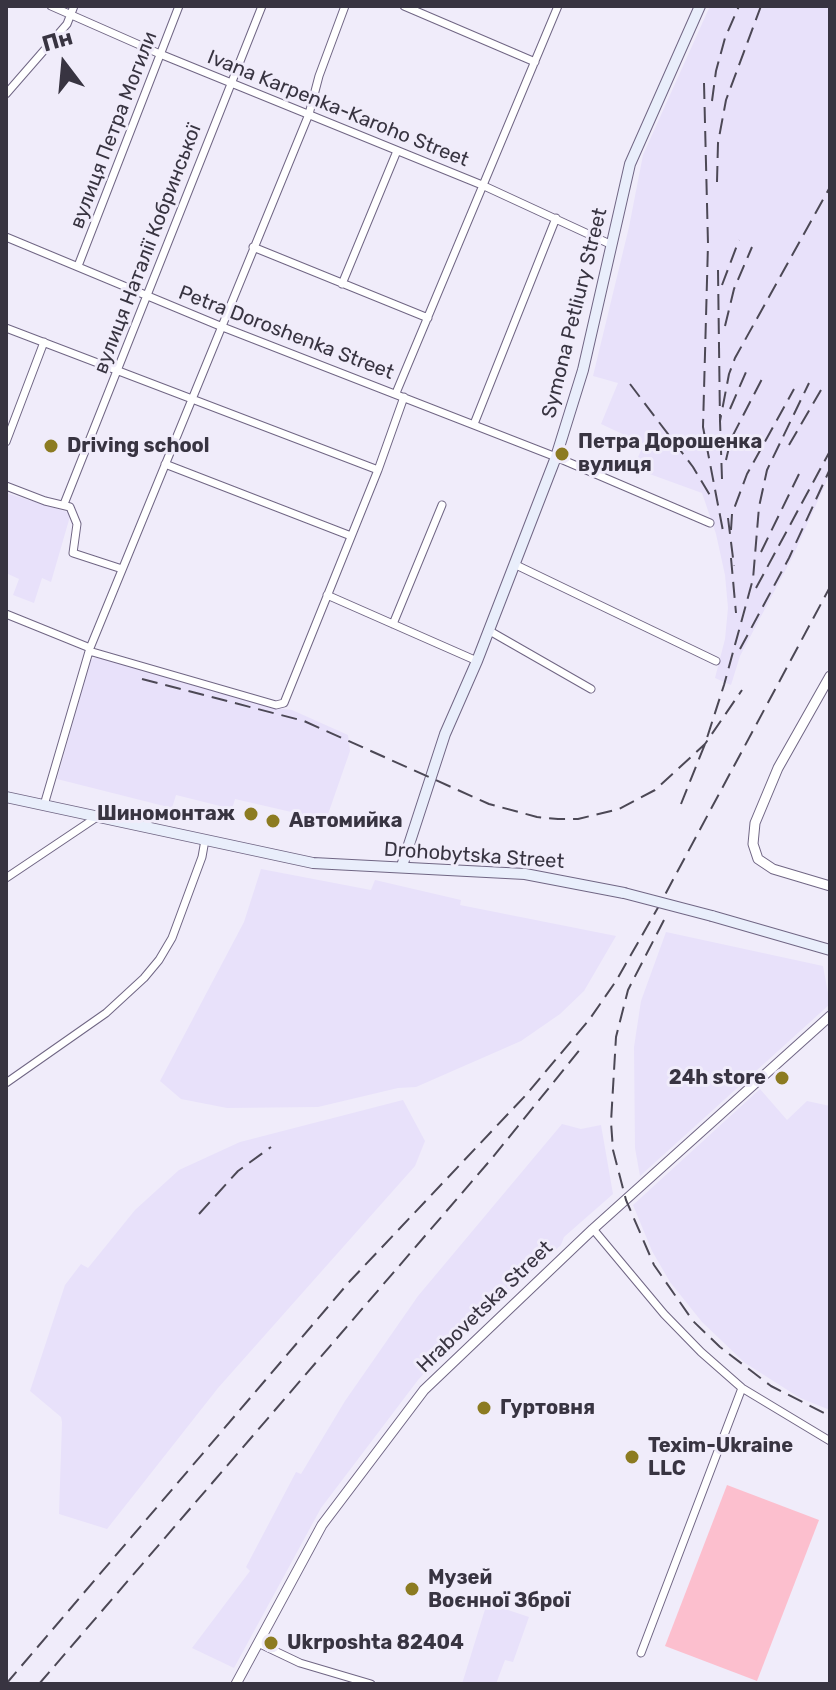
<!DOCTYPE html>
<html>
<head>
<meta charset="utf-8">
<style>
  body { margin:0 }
  #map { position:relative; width:836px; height:1690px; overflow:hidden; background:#f0ecfa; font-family:Rubik,sans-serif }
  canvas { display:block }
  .frame { position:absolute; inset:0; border:8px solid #383441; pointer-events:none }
  .north { position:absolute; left:24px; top:24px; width:80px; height:80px; -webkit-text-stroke:6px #f0ecfa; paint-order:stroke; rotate:344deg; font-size:22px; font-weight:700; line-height:32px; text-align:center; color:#383441 }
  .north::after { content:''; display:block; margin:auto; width:28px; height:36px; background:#383441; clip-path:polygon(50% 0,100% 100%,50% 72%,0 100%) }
</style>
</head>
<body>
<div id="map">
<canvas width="836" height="1690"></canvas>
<div class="frame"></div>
<div class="north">Пн</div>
</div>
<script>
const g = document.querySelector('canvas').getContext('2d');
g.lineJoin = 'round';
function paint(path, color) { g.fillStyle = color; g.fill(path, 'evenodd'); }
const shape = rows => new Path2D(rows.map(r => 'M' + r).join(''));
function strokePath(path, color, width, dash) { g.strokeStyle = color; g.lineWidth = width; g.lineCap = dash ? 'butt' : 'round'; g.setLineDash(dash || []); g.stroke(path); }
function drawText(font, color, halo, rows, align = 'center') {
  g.font = font + ' Rubik,sans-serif'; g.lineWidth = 6; g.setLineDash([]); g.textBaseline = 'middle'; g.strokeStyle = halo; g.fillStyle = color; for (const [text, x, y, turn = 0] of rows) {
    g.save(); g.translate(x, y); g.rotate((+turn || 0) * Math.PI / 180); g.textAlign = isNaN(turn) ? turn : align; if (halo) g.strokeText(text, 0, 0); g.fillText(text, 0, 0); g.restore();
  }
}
const built = shape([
  [710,6,830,6,830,474,793,556,740,656,731,685,715,678,725,639,728,608,725,575,716,534,702,493,633,468,644,444,601,424,618,383,593,376,629,227,643,155],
  [6,493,71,513,51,582,42,578,34,603,13,595,19,579,6,573],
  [98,656,275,708,292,710,348,735,350,751,326,820,235,799,232,809,176,795,172,808,57,779,90,661],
  [261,869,371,890,375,880,461,900,460,905,616,936,584,991,560,1014,521,1041,416,1087,398,1088,318,1107,227,1108,181,1099,160,1081,244,922],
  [666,932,823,966,830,1004,640,1176,635,1148,634,1047,641,1001],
  [760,1089,787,1120,807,1101,830,1106,830,1410,800,1398,745,1363,702,1322,670,1282,652,1251,633,1205],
  [403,1100,425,1141,415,1166,218,1388,107,1529,59,1514,62,1422,61,1417,30,1391,65,1285,81,1264,88,1268,135,1210,179,1170,240,1142],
  [562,1124,581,1129,601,1125,613,1194,564,1237,561,1245,465,1329,418,1380,321,1508,234,1668,192,1648,250,1571,246,1567,296,1472,301,1474,345,1401,418,1296],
  [487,1603,529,1617,513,1662,505,1660,496,1684,462,1684]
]);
const green = shape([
  [727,1485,819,1520,757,1681,665,1646]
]);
const minor = shape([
  [51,6,160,54,482,185,612,245],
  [404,6,535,62],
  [6,94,67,24,74,6],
  [6,237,220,326,556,457,710,523],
  [253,247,428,318],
  [78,266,179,6],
  [342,284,397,151],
  [6,328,378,470],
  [396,393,558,6],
  [474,424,556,218],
  [6,442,44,342],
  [165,464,351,536],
  [6,486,45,501,70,507,77,524,73,553,122,569],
  [64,504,262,6],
  [514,564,716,661],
  [327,595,477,661],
  [6,614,90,648],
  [393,624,442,505],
  [488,630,591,689],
  [89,651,276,705,284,703,378,470,404,397],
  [44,805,90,648,309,114,319,76,345,6],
  [6,878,97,817],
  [6,1083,106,1013,144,978,159,960,172,938,202,857,205,840],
  [593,1229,664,1314,701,1352,742,1388,830,1441],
  [258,1643,300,1663,371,1684],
  [641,1653,742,1388]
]);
const tertiary = shape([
  [830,676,778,768,755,823,753,844,758,859,773,869,830,886],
  [236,1684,322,1525,424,1390,593,1229,830,1016]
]);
const secondary = shape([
  [6,797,313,863,525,874,624,893],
  [402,866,445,734,477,661,556,457,583,370,630,164,700,6],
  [712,916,830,950]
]);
const rail = shape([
  [704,83,708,244,703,427,723,531],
  [712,101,716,71,725,38,739,6],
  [717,182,718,143,726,100,761,6],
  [718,270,720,421],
  [722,285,739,240],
  [725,326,734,289,752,247],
  [630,384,693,467,711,497],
  [730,409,749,365],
  [789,445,821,390],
  [726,460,731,439,763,377],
  [722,479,720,421,729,374,735,358,830,187],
  [728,518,734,566],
  [731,530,732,514,747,474,794,389],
  [761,552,799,474],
  [731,558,736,613],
  [756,588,830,451],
  [740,649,789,558,830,469],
  [142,679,304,721,489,804,537,817,558,819,578,819,619,809,655,790,705,744,742,690],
  [681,804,705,744,724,685,753,579,759,507,767,470,809,383],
  [664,920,628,990,616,1037,611,1122,613,1150,626,1200,654,1265,693,1321,720,1347,771,1386,830,1416],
  [199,1214,238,1171,271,1147],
  [6,1684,350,1281,525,1096,589,1020,616,981,660,904,830,587],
  [39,1684,493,1157,582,1047]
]);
const secondaryBridge = shape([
  [624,893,712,916]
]);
const markers = [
  [51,446,8,"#8c7b21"],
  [562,454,8,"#8c7b21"],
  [251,814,8,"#8c7b21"],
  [273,821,8,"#8c7b21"],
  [782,1078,8,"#8c7b21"],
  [484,1408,8,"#8c7b21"],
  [632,1457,8,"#8c7b21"],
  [412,1589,8,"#8c7b21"],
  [271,1643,8,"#8c7b21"]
];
const streetNames = [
  ["Ivana Karpenka-Karoho Street",338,109,22],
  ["вулиця Петра Могили",114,130,-69],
  ["вулиця Наталії Кобринської",148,249,-69],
  ["Symona Petliury Street",575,313,-76],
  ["Petra Doroshenka Street",286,333,21],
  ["Drohobytska Street",474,856,4],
  ["Hrabovetska Street",485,1307,-44]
];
const poiNames = [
  ["Петра Дорошенка",578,442],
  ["вулиця",578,465],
  ["Driving school",67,446],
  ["Шиномонтаж",235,814,"right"],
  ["Автомийка",289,821],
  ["24h store",766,1078,"right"],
  ["Гуртовня",500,1408],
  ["Texim-Ukraine",648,1446],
  ["LLC",648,1469],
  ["Музей",428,1578],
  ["Воєнної Зброї",428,1601],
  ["Ukrposhta 82404",287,1643]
];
paint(built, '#e8e1fa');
paint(green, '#fcbfce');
strokePath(minor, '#706684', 9);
strokePath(tertiary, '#706684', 11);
strokePath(secondary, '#706684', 12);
strokePath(minor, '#fff', 7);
strokePath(tertiary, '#fff', 9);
strokePath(secondary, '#e9eefb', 10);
strokePath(rail, '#4c4855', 2, [16, 8]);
strokePath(secondaryBridge, '#706684', 12, []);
strokePath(secondaryBridge, '#e9eefb', 10);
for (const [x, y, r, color] of markers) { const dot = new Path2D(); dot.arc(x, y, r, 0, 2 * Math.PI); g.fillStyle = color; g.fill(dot); strokePath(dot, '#f0ecfa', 3); }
drawText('20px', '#383441', '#f0ecfa', streetNames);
drawText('bold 20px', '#383441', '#f0ecfa', poiNames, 'left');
</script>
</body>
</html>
